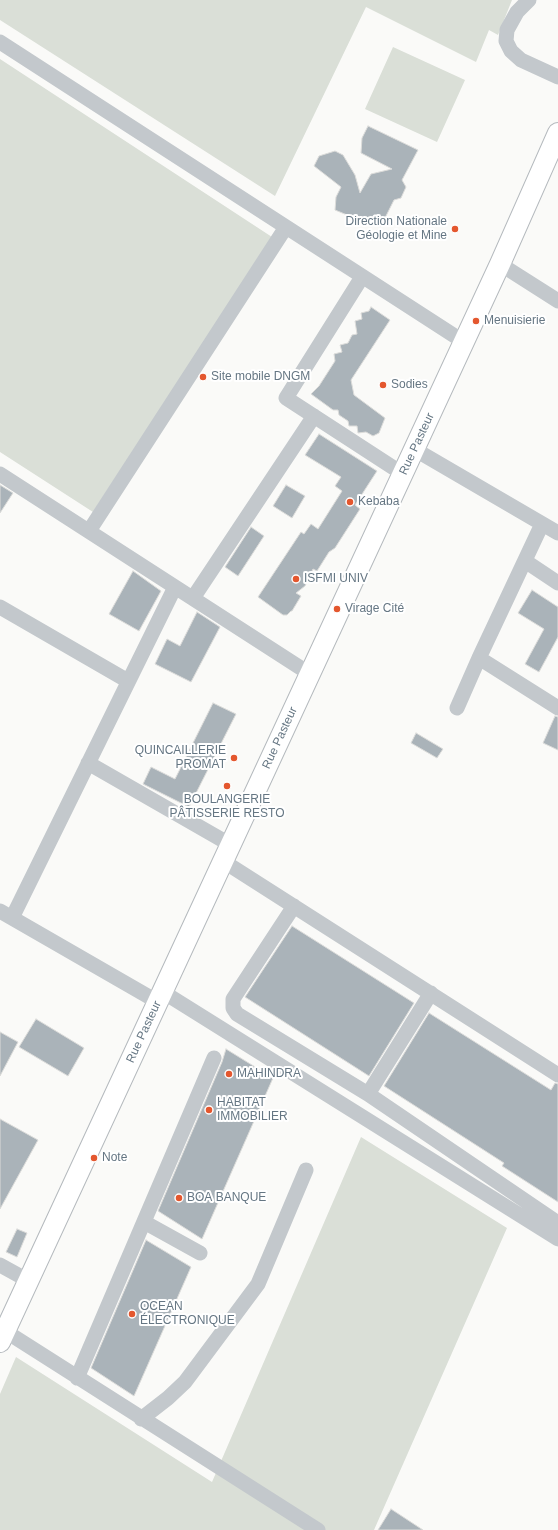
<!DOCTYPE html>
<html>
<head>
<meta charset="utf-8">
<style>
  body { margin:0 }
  canvas { display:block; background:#fafaf8 }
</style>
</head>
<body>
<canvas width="558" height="1530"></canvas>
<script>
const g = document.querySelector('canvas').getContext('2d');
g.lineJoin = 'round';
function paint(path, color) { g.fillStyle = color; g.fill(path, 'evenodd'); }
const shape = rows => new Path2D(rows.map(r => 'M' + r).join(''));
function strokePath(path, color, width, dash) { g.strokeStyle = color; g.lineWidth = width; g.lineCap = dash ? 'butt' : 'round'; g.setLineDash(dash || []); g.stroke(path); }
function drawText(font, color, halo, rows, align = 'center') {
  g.font = font + ' Helvetica,sans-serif'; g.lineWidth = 4; g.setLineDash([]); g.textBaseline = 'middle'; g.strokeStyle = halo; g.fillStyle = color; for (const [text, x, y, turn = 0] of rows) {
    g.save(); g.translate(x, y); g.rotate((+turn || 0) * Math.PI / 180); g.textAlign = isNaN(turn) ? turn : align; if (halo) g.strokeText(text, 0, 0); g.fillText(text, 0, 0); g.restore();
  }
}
const green = shape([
  [0,0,512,0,498,35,489,30,476,62,366,7,275,196,0,20],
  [393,47,465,80,437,142,365,109],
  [0,59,272,237,93,512,0,452],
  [361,1137,507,1228,374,1530,0,1530,0,1394,16,1357,212,1482]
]);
const building = shape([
  [368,126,418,150,402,180,406,187,401,198,394,200,381,226,369,224,335,210,336,197,341,187,314,166,319,156,335,151,343,155,355,175,360,193,371,174,392,169,361,153,362,138,368,126],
  [371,307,390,320,351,380,354,395,385,418,379,433,373,436,366,432,358,433,357,426,349,426,348,421,339,415,338,410,333,410,311,394,319,386,335,361,334,354,342,352,340,345,348,343,352,335,357,334,355,321,362,319,361,313,369,311,371,307],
  [319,434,377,471,355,505,360,509,335,548,329,552,317,571,313,569,305,586,296,593,301,596,292,611,291,611,287,615,283,615,258,597,301,532,304,534,311,524,318,529,342,491,335,486,341,477,305,455,319,434],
  [0,485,13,493,0,513,0,485],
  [286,485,305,496,292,518,273,506,286,485],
  [251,527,264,536,238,576,225,567,251,527],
  [133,571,161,591,139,631,109,614,133,571],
  [532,590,558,607,558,637,539,672,525,664,544,629,518,613,532,590],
  [197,612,220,627,191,682,155,664,167,639,180,646,197,612],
  [213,703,236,714,189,807,143,784,151,767,175,779,213,703],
  [555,716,558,717,558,750,543,743,555,716],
  [416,733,443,749,437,758,411,743,416,733],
  [292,926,414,1003,369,1076,245,997,292,926],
  [429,1013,551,1090,555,1083,558,1084,558,1202,502,1166,504,1163,384,1086,429,1013],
  [36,1019,84,1048,68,1076,19,1047,36,1019],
  [0,1032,18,1042,0,1076,0,1032],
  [226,1049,273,1078,202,1239,158,1211,222,1062,226,1049],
  [0,1119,38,1140,0,1209,0,1119],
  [17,1229,27,1233,17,1257,6,1252,17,1229],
  [146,1240,191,1267,134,1396,91,1368,146,1240],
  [391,1509,423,1530,378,1530,391,1509]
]);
const minor = shape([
  [529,0,517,12,507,30,506,41,511,51,521,60,558,77],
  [0,42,464,342],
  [500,264,558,301],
  [362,277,286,398,403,474],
  [414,449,558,533],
  [0,474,310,674],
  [89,531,286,227],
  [525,561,558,583],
  [193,598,314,416],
  [0,607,128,681],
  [479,658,558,708],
  [457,708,479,658,542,524],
  [88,763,231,845],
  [223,861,558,1075],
  [294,906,233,999,233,1008,237,1014,368,1094,558,1223],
  [0,911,158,1002],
  [12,918,175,587],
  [163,992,558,1239],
  [368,1094,431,993],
  [144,1222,200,1253],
  [0,1265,29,1281],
  [5,1331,318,1530],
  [77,1378,214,1058],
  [141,1419,168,1398,185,1382,258,1284,306,1170]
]);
const major = shape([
  [0,1342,500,264,558,133]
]);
const markers = [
  [455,229,4,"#e4572e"],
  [476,321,4,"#e4572e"],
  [203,377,4,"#e4572e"],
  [383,385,4,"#e4572e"],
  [350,502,4,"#e4572e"],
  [296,579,4,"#e4572e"],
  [337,609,4,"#e4572e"],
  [234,758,4,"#e4572e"],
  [227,786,4,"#e4572e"],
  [229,1074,4,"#e4572e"],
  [209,1110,4,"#e4572e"],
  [94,1158,4,"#e4572e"],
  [179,1198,4,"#e4572e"],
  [132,1314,4,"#e4572e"]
];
const poiNames = [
  ["Direction Nationale",447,222,"right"],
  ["Géologie et Mine",447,236,"right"],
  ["Menuisierie",484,321],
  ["Site mobile DNGM",211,377],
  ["Sodies",391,385],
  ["Kebaba",358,502],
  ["ISFMI UNIV",304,579],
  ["Virage Cité",345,609],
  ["QUINCAILLERIE",226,751,"right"],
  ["PROMAT",226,765,"right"],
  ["BOULANGERIE",227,800,"center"],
  ["PÂTISSERIE RESTO",227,814,"center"],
  ["MAHINDRA",237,1074],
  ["HABITAT",217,1103],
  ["IMMOBILIER",217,1117],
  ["Note",102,1158],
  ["BOA BANQUE",187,1198],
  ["OCEAN",140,1307],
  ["ÉLECTRONIQUE",140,1321]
];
const streetNames = [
  ["Rue Pasteur",417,444,-65],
  ["Rue Pasteur",280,738,-65],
  ["Rue Pasteur",144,1032,-65]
];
paint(green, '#dadfd7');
paint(building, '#aab3b9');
strokePath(building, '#dcdcda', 1);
strokePath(major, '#b5babe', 22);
strokePath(minor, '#c3c8cc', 15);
strokePath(major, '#fff', 20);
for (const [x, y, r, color] of markers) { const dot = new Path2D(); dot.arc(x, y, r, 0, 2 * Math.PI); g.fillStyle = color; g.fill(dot); strokePath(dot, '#fff', 1.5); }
drawText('12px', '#657683', '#fff', poiNames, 'left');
drawText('12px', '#657683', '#fff', streetNames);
</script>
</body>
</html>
